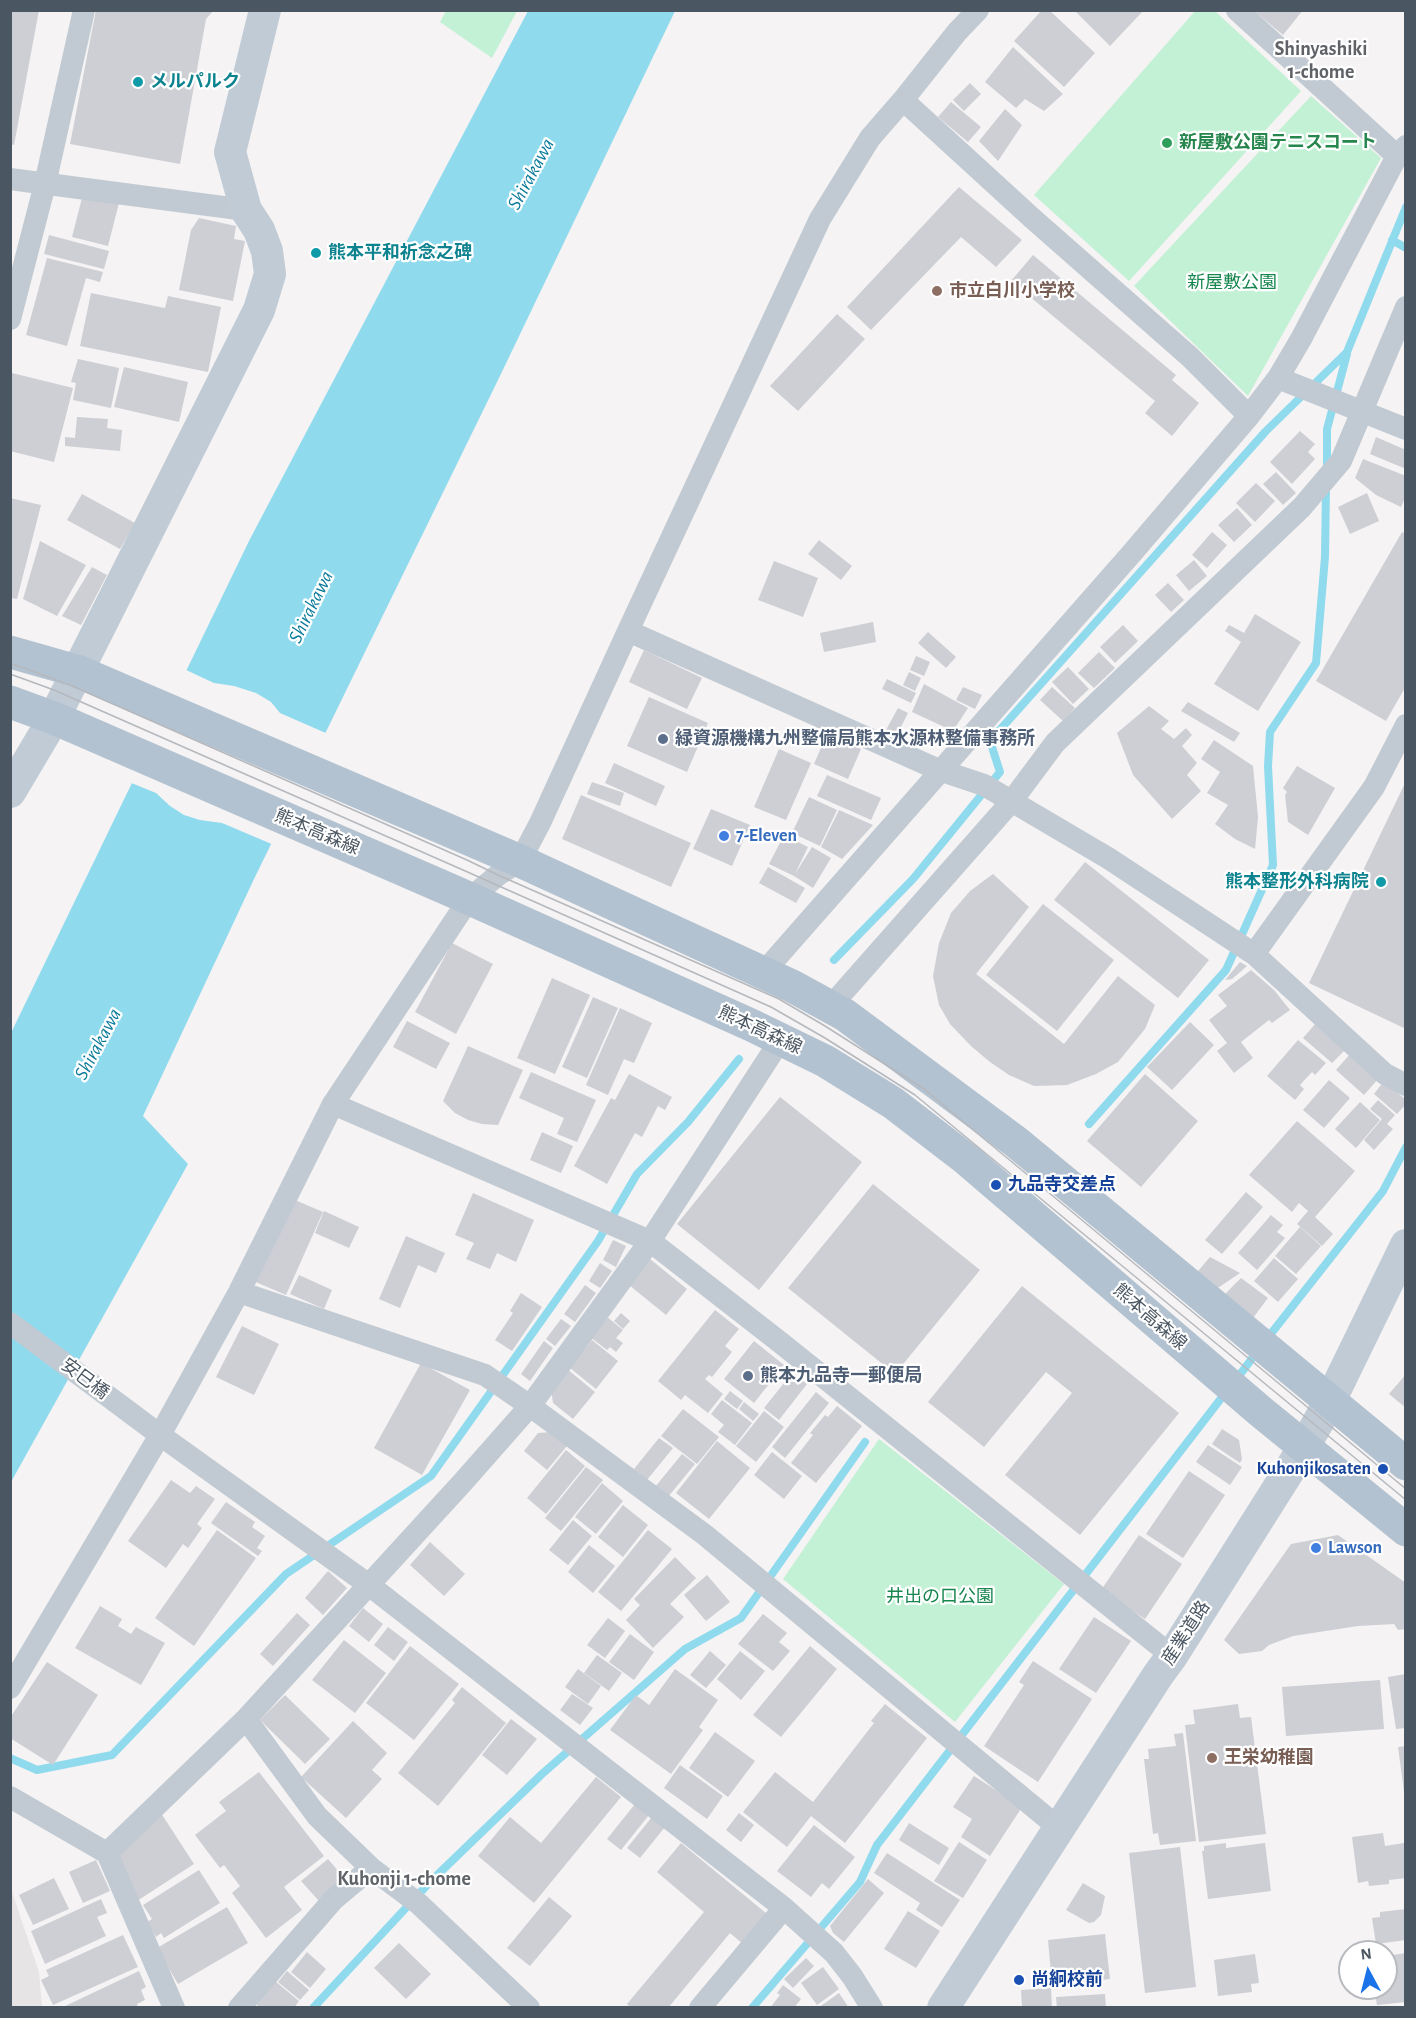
<!DOCTYPE html>
<html>
<head>
<meta charset="utf-8">
<style>
  body { margin:0 }
  #map { position:relative; width:1416px; height:2018px; overflow:hidden; background:#f5f3f3; font-family:"Alegreya Sans",sans-serif }
  canvas { display:block }
  .frame { position:absolute; inset:0; border:12px solid #4a5661; pointer-events:none }
  .north { position:absolute; left:1338px; top:1940px; width:60px; height:60px; box-sizing:border-box; background:#fff; border:2px solid #b7bbc0; border-radius:50%; rotate:353deg; font-size:16px; font-weight:700; line-height:24px; text-align:center; color:#4a5661 }
  .north::after { content:''; display:block; margin:auto; width:21px; height:27px; background:#1a73e8; clip-path:polygon(50% 0,100% 100%,50% 72%,0 100%) }
</style>
</head>
<body>
<div id="map">
<canvas width="1416" height="2018"></canvas>
<div class="frame"></div>
<div class="north">N</div>
</div>
<script>
const g = document.querySelector('canvas').getContext('2d');
g.lineJoin = 'round';
function paint(path, color) { g.fillStyle = color; g.fill(path, 'evenodd'); }
const shape = rows => new Path2D(rows.map(r => 'M' + r).join(''));
function strokePath(path, color, width, dash) { g.strokeStyle = color; g.lineWidth = width; g.lineCap = dash ? 'butt' : 'round'; g.setLineDash(dash || []); g.stroke(path); }
function drawText(font, color, halo, rows, align = 'center') {
  g.font = font + ' "Alegreya Sans","Noto Sans JP",sans-serif'; g.lineWidth = 4.5; g.setLineDash([]); g.textBaseline = 'middle'; g.strokeStyle = halo; g.fillStyle = color; for (const [text, x, y, turn = 0] of rows) {
    g.save(); g.translate(x, y); g.rotate((+turn || 0) * Math.PI / 180); g.textAlign = isNaN(turn) ? turn : align; if (halo) g.strokeText(text, 0, 0); g.fillText(text, 0, 0); g.restore();
  }
}
const education = shape([
  [11,1889,39,1972,42,2007,11,2007]
]);
const green = shape([
  [1196,10,1215,11,1301,91,1129,281,1034,195],
  [446,11,446,10,517,11,492,58,440,22],
  [1311,96,1381,158,1248,396,1134,286],
  [879,1439,1064,1584,955,1722,783,1579]
]);
const water = shape([
  [528,11,675,11,498,380,254,879,143,1116,188,1164,11,1482,10,1035,250,539]
]);
const pier = shape([
  [184,669,214,683,234,686,256,693,271,702,280,713,328,734,274,845,222,823,200,820,184,815,170,806,156,793,129,782]
]);
const stream = shape([
  [1392,240,1406,248],
  [1327,468,1327,429,1347,354],
  [834,960,913,879,1000,772,990,741,1266,431,1347,352,1406,207],
  [1089,1124,1226,970,1273,865,1268,766,1270,732,1316,663,1325,557,1326,486],
  [1266,1340,1383,1191,1406,1147],
  [1235,1381,1257,1352],
  [10,1758,37,1770,112,1755,286,1574,431,1476,598,1241,637,1174,688,1122,739,1059],
  [313,2008,430,1882,542,1774,685,1649,741,1618,865,1442],
  [752,2008,860,1882,877,1845,1226,1392]
]);
const building = shape([
  [10,10,39,10,14,145,10,144],
  [96,10,214,10,206,19,180,164,70,144],
  [1042,10,1049,10,1095,53,1064,87,1014,41],
  [1074,10,1144,10,1110,46],
  [1253,10,1303,10,1283,35],
  [1013,47,1063,94,1044,111,1025,99,1016,108,985,82],
  [970,83,981,94,964,111,953,100],
  [951,102,981,127,968,142,938,117],
  [1005,109,1022,125,998,161,979,141],
  [959,187,1022,240,996,267,961,237,871,330,847,307],
  [83,194,119,203,108,246,72,237],
  [199,218,236,226,234,239,245,241,233,301,179,290,191,230],
  [49,235,109,251,104,269,44,254],
  [1033,255,1176,375,1172,380,1199,403,1172,436,1145,413,1155,401,1011,281],
  [47,258,103,272,100,282,86,278,67,346,26,335],
  [91,293,165,308,168,296,221,307,208,372,80,346],
  [837,314,865,339,798,411,770,386],
  [78,359,119,368,111,408,73,400,76,383,71,382],
  [124,367,188,382,179,422,114,407],
  [12,373,73,388,54,462,10,451],
  [77,417,108,419,107,428,122,430,120,451,65,446,65,437,75,438],
  [1300,431,1315,444,1308,452,1315,459,1292,484,1270,462],
  [1376,437,1406,450,1406,469,1370,454],
  [1363,459,1406,476,1406,496,1401,507,1376,495,1355,478],
  [1276,472,1296,493,1283,505,1263,484],
  [1256,483,1275,501,1255,522,1236,503],
  [1367,493,1379,521,1350,534,1338,507],
  [82,494,135,523,120,549,67,520],
  [10,498,41,505,17,599,10,598],
  [1237,508,1252,525,1234,542,1218,525],
  [1212,532,1227,545,1207,568,1192,555],
  [1402,532,1406,534,1406,686,1386,721,1316,681],
  [819,540,852,566,841,580,808,554],
  [40,541,86,565,57,616,23,599],
  [1194,560,1207,576,1189,591,1176,575],
  [774,561,818,578,803,617,758,600],
  [92,567,107,575,81,625,62,616],
  [1168,583,1184,600,1171,612,1155,595],
  [1255,614,1301,642,1258,711,1214,684,1241,642,1225,631,1229,625,1244,633],
  [873,622,876,642,824,652,820,633],
  [1123,625,1138,641,1115,663,1100,647],
  [928,632,956,657,946,668,918,643],
  [644,650,702,678,687,709,629,682],
  [1099,652,1115,668,1094,688,1078,673],
  [916,656,930,662,924,676,910,670],
  [1068,667,1089,689,1073,704,1052,682],
  [909,672,921,678,915,691,903,685],
  [887,679,916,693,911,703,882,689],
  [924,684,968,708,953,731,912,712],
  [963,687,982,695,975,709,956,700],
  [1052,687,1075,708,1063,721,1040,700],
  [649,697,708,723,687,772,627,746],
  [1188,702,1240,733,1234,742,1181,711],
  [1149,706,1169,721,1161,729,1174,739,1186,728,1192,735,1182,746,1197,763,1187,775,1201,791,1172,819,1133,775,1117,733],
  [898,708,908,713,897,735,886,730],
  [827,734,861,749,848,779,814,764],
  [1214,740,1253,766,1258,817,1255,849,1235,839,1215,824,1228,805,1207,793,1220,772,1201,759],
  [779,749,811,763,786,820,754,807],
  [614,763,665,786,656,806,605,783],
  [1297,766,1335,788,1308,835,1288,822,1285,795,1287,792,1283,788],
  [827,775,881,798,871,820,817,796],
  [1406,781,1406,1029,1309,983],
  [592,782,624,793,620,806,587,794],
  [581,795,691,843,671,887,562,839],
  [809,797,837,810,820,846,792,833],
  [711,809,750,825,732,866,693,849],
  [839,810,873,825,842,859,821,847],
  [784,835,808,847,795,874,812,847,831,858,813,888,794,876,769,864],
  [1085,862,1209,960,1178,998,1054,900],
  [768,867,805,888,796,903,759,883],
  [993,874,1029,907,976,974,1064,1044,1118,976,1155,1005,1145,1029,1118,1062,1096,1074,1067,1085,1034,1086,1009,1075,990,1062,971,1046,950,1024,939,1005,933,976,939,943,951,913,970,891],
  [1043,904,1114,960,1057,1031,986,975],
  [452,943,493,964,456,1034,415,1012],
  [1240,962,1247,966,1232,979,1225,980],
  [1251,970,1274,990,1290,1010,1272,1023,1269,1020,1241,1042,1253,1058,1234,1073,1217,1051,1227,1043,1209,1020,1227,1006,1218,995],
  [552,978,590,995,555,1074,517,1058],
  [593,997,618,1008,587,1078,562,1067],
  [620,1008,652,1023,634,1063,624,1059,608,1095,586,1085],
  [407,1021,450,1043,436,1069,393,1047],
  [1190,1022,1214,1045,1172,1090,1147,1067],
  [1316,1023,1346,1049,1332,1063,1303,1038],
  [1298,1040,1326,1063,1315,1075,1312,1072,1300,1085,1304,1089,1295,1100,1267,1076],
  [468,1046,523,1070,498,1125,482,1124,468,1120,455,1113,443,1101],
  [1351,1053,1379,1078,1364,1095,1336,1070],
  [531,1072,596,1100,577,1142,557,1134,564,1118,519,1098],
  [629,1074,672,1097,665,1110,658,1106,642,1137,635,1133,607,1184,574,1166,611,1098,615,1100],
  [1145,1074,1198,1121,1141,1187,1087,1141],
  [1329,1080,1350,1098,1324,1128,1303,1110],
  [1384,1081,1406,1100,1406,1104,1397,1114,1374,1094],
  [780,1097,862,1162,759,1290,677,1224],
  [1378,1100,1395,1115,1387,1124,1393,1129,1374,1150,1364,1140,1382,1119,1370,1109],
  [1360,1102,1380,1120,1356,1148,1335,1129],
  [1297,1121,1355,1171,1315,1217,1333,1234,1322,1246,1297,1224,1308,1211,1299,1203,1292,1212,1249,1175],
  [542,1132,573,1146,561,1173,530,1160],
  [873,1184,980,1270,895,1374,788,1288],
  [1246,1192,1263,1207,1222,1254,1205,1240],
  [473,1193,534,1220,516,1262,497,1253,490,1269,466,1259,474,1243,455,1235],
  [288,1197,323,1212,286,1295,251,1280],
  [324,1211,359,1227,349,1248,315,1233],
  [1271,1215,1283,1225,1277,1232,1285,1238,1257,1270,1238,1253],
  [1300,1227,1321,1246,1296,1274,1275,1256],
  [406,1236,445,1253,436,1273,418,1265,400,1308,379,1299],
  [613,1240,626,1246,616,1267,603,1260],
  [1210,1257,1240,1273,1209,1294,1193,1277],
  [1274,1258,1298,1279,1278,1302,1254,1281],
  [650,1259,687,1289,666,1315,629,1285],
  [600,1263,612,1271,600,1288,589,1281],
  [299,1275,332,1290,324,1309,290,1294],
  [1241,1278,1268,1298,1253,1318,1224,1295],
  [585,1285,596,1293,575,1322,564,1314],
  [1022,1286,1179,1413,1080,1535,1005,1475,1072,1393,1046,1372,984,1447,928,1402],
  [521,1293,542,1307,512,1351,495,1340,513,1313,510,1311],
  [715,1310,739,1329,725,1346,732,1352,712,1377,709,1375,705,1379,723,1394,708,1413,685,1395,681,1400,658,1381],
  [621,1313,630,1321,623,1329,614,1321],
  [606,1316,623,1330,616,1338,623,1343,616,1352,610,1347,607,1350,590,1337],
  [561,1319,571,1326,555,1346,546,1339],
  [242,1326,279,1344,254,1395,216,1377],
  [592,1340,618,1361,596,1389,570,1368],
  [544,1341,553,1348,530,1381,521,1374],
  [754,1341,784,1365,754,1403,724,1379],
  [421,1363,470,1390,422,1475,374,1448],
  [567,1369,595,1392,573,1419,553,1403,551,1390],
  [792,1373,807,1384,779,1420,764,1408],
  [1406,1374,1406,1408,1389,1394],
  [730,1391,743,1401,737,1409,724,1399],
  [816,1392,829,1403,785,1458,772,1447],
  [722,1400,752,1423,735,1445,718,1432,724,1425,711,1414],
  [744,1402,759,1414,753,1421,739,1409],
  [837,1406,862,1426,816,1483,791,1463,813,1435,810,1433,825,1415,828,1417],
  [683,1409,719,1437,697,1464,661,1436],
  [764,1411,784,1427,756,1462,736,1446],
  [1222,1429,1239,1440,1242,1459,1240,1463,1212,1444],
  [551,1432,567,1446,547,1470,524,1451,538,1433],
  [659,1438,673,1448,647,1480,634,1469],
  [717,1441,750,1468,709,1519,676,1493],
  [1208,1445,1242,1467,1230,1485,1196,1462],
  [566,1450,585,1466,546,1514,527,1498],
  [772,1452,802,1476,784,1499,754,1475],
  [682,1454,695,1464,668,1497,655,1487],
  [586,1467,603,1480,561,1531,545,1518],
  [1189,1471,1225,1495,1183,1558,1146,1534],
  [171,1480,190,1493,196,1486,215,1499,197,1524,202,1528,188,1548,183,1544,166,1568,128,1541],
  [602,1483,623,1501,596,1534,575,1517],
  [226,1502,255,1522,252,1527,265,1536,257,1548,262,1551,258,1556,211,1523],
  [623,1505,648,1525,623,1557,598,1537],
  [573,1520,592,1536,568,1565,549,1550],
  [217,1530,256,1558,194,1646,155,1618],
  [648,1530,672,1549,621,1611,598,1592],
  [1139,1535,1182,1564,1145,1619,1101,1590],
  [1338,1535,1406,1583,1406,1629,1398,1630,1394,1624,1358,1626,1293,1636,1269,1645,1262,1651,1239,1654,1224,1640,1291,1544],
  [430,1542,465,1574,444,1596,410,1565],
  [589,1545,615,1566,593,1593,568,1572],
  [675,1557,696,1578,670,1604,684,1617,653,1648,626,1620,640,1605,634,1599],
  [328,1571,347,1588,323,1615,305,1598],
  [707,1575,730,1602,706,1621,684,1595],
  [100,1606,122,1619,118,1626,131,1634,136,1627,165,1643,141,1685,75,1648],
  [363,1608,383,1624,369,1642,349,1626],
  [297,1613,310,1625,273,1666,260,1654],
  [763,1614,787,1633,779,1642,790,1651,773,1671,738,1644],
  [1094,1617,1131,1641,1096,1693,1059,1669],
  [608,1618,625,1631,605,1658,587,1645],
  [388,1627,408,1642,394,1661,374,1645],
  [630,1634,654,1652,634,1680,609,1662],
  [344,1640,386,1673,355,1713,312,1680],
  [410,1646,459,1684,414,1740,366,1703],
  [810,1646,837,1669,781,1737,753,1715],
  [710,1651,726,1665,706,1688,690,1675],
  [740,1651,765,1671,741,1700,717,1679],
  [597,1655,622,1673,609,1691,584,1673],
  [1033,1661,1092,1699,1038,1782,984,1746,1024,1685,1019,1682],
  [47,1662,98,1695,53,1765,10,1738,10,1718],
  [578,1669,601,1686,588,1704,565,1687],
  [675,1669,718,1700,699,1727,703,1730,671,1774,610,1730,636,1695,649,1705],
  [1406,1674,1406,1728,1396,1729,1388,1677],
  [1380,1680,1384,1729,1286,1736,1282,1687],
  [462,1687,506,1723,438,1806,398,1773,455,1703,452,1700],
  [572,1694,593,1708,580,1725,560,1710],
  [285,1695,330,1739,305,1764,260,1720],
  [885,1704,927,1738,845,1843,811,1816,787,1847,743,1812,775,1772,813,1802,874,1723,871,1721],
  [1238,1704,1240,1718,1251,1717,1266,1834,1199,1842,1185,1725,1195,1724,1193,1710],
  [511,1719,537,1739,507,1775,482,1755],
  [353,1721,387,1753,372,1770,382,1779,346,1818,301,1777],
  [715,1732,755,1761,728,1797,689,1768],
  [1183,1733,1196,1841,1160,1845,1158,1833,1153,1834,1144,1759,1149,1759,1148,1749,1176,1746,1174,1734],
  [1406,1746,1406,1792,1404,1792,1398,1747],
  [680,1765,723,1796,707,1819,664,1788],
  [259,1772,324,1856,284,1887,302,1910,266,1938,232,1893,240,1886,224,1865,220,1868,195,1835,226,1811,219,1802],
  [974,1776,1022,1807,990,1856,961,1837,972,1819,953,1807],
  [596,1777,621,1797,534,1903,478,1856,510,1817,541,1843],
  [635,1804,649,1815,621,1850,607,1839],
  [159,1810,194,1864,137,1901,116,1850],
  [739,1813,754,1825,741,1842,726,1830],
  [652,1817,665,1827,640,1858,627,1848],
  [909,1823,949,1848,939,1865,899,1840],
  [814,1825,855,1857,829,1889,822,1883,811,1897,777,1871],
  [1383,1833,1385,1846,1404,1843,1406,1878,1389,1880,1389,1884,1369,1886,1368,1881,1358,1883,1352,1837],
  [959,1842,987,1860,963,1898,934,1881],
  [681,1843,767,1914,743,1944,730,1933,668,2008,631,2008,627,2004,704,1912,657,1872],
  [1226,1843,1226,1848,1265,1843,1271,1891,1208,1899,1202,1851,1204,1851,1204,1846],
  [1180,1847,1196,1987,1145,1993,1129,1853],
  [887,1853,960,1900,942,1927,916,1910,920,1903,874,1873],
  [328,1859,345,1879,319,1901,301,1881],
  [96,1860,110,1891,83,1903,69,1872],
  [199,1870,220,1903,164,1938,161,1933,156,1937,147,1922,152,1919,143,1905],
  [54,1878,69,1909,33,1925,19,1895],
  [868,1879,884,1893,844,1942,833,1933,830,1926],
  [1083,1883,1105,1896,1101,1915,1094,1922,1089,1923,1066,1910],
  [549,1897,572,1916,530,1966,507,1948],
  [101,1899,107,1913,97,1917,106,1936,45,1964,31,1931],
  [227,1907,248,1943,178,1984,157,1948],
  [1406,1909,1406,1940,1376,1944,1372,1918,1380,1917,1380,1912],
  [908,1911,940,1931,916,1968,884,1949],
  [1105,1934,1110,1979,1052,1985,1048,1940],
  [123,1935,138,1967,53,2005,41,1980,49,1976,46,1970],
  [399,1943,431,1974,406,1999,374,1968],
  [307,1952,326,1969,310,1988,291,1972],
  [1406,1953,1406,2002,1377,2005,1374,1988,1386,1988,1386,1956],
  [1255,1954,1259,1983,1251,1984,1252,1992,1218,1996,1214,1960],
  [806,1958,814,1966,793,1988,784,1979],
  [823,1967,839,1989,817,2005,801,1983],
  [139,1971,146,1987,141,1990,145,2000,137,2004,138,2008,61,2008],
  [287,1971,309,1990,300,2000,278,1982],
  [275,1981,299,2001,294,2008,260,2008,256,2004],
  [783,1985,801,1999,794,2008,770,2008,780,1995,777,1993],
  [1051,1988,1052,2008,1022,2008,1021,1990],
  [839,1993,849,2008,818,2008],
  [1105,1994,1106,2008,1057,2008,1056,1997]
]);
const street = shape([
  [1237,10,1397,156],
  [903,100,1032,218,1190,357,1249,416],
  [10,179,246,210],
  [10,319,45,184,84,10],
  [1278,378,1406,429],
  [628,631,939,770,984,785,1108,858,1254,954,1385,1074,1406,1085],
  [1254,954,1374,787,1406,725],
  [763,973,1132,553,1249,416,1278,378,1301,339,1397,156,1406,146],
  [830,1007,1011,802,1055,743,1302,507,1341,461,1406,307],
  [333,1104,650,1241,781,1343,1172,1656],
  [239,1292,485,1375,530,1406,705,1535,1059,1828],
  [10,1323,160,1435,369,1585,784,1908,834,1953,852,1976,872,2008],
  [10,1688,160,1435,239,1292,333,1104,469,899,498,875,520,861,540,823,628,631,820,219,870,138,903,100,957,32,978,10],
  [246,1719,317,1816,371,1868,419,1904,529,2008],
  [10,1797,107,1853,174,2008],
  [107,1853,246,1719,462,1483,530,1406,650,1241,781,1039],
  [239,2008,334,1899,371,1868],
  [700,2008,784,1908]
]);
const secondary = shape([
  [10,792,54,718,259,310,270,274,267,251,259,230,246,210,230,152,265,10],
  [943,2008,1158,1675,1172,1656,1304,1447,1330,1401,1406,1245]
]);
const primary = shape([
  [10,652,77,671,520,861,792,986,845,1015,1016,1142,1406,1464],
  [10,702,54,718,457,893,751,1025,825,1061,893,1103,966,1159,1260,1411,1406,1530]
]);
const tram = shape([
  [10,663,70,685,467,860,498,875,779,999,825,1026,924,1089,1406,1489],
  [10,674,54,690,463,870,771,1007,825,1038,915,1095,1406,1500]
]);
const markers = [
  [138,82,6,"#0f9aa8"],
  [1167,143,6,"#2e9e5b"],
  [316,253,6,"#0f9aa8"],
  [937,291,6,"#8d6e63"],
  [663,739,6,"#5c6f8a"],
  [724,836,6,"#3f7fe0"],
  [1381,882,6,"#0f9aa8"],
  [996,1185,6,"#1a4fb4"],
  [748,1376,6,"#5c6f8a"],
  [1383,1469,6,"#1a4fb4"],
  [1316,1548,6,"#3f7fe0"],
  [1212,1758,6,"#8d6e63"],
  [1019,1980,6,"#1a4fb4"]
];
const cultureNames = [
  ["メルパルク",150,82],
  ["熊本平和祈念之碑",328,253],
  ["熊本整形外科病院",1369,882,"right"]
];
const leisureNames = [
  ["新屋敷公園テニスコート",1179,143]
];
const parkNames = [
  ["新屋敷公園",1232,283],
  ["井出の口公園",940,1597]
];
const educationNames = [
  ["市立白川小学校",949,291],
  ["王栄幼稚園",1224,1758]
];
const serviceNames = [
  ["緑資源機構九州整備局熊本水源林整備事務所",675,739],
  ["熊本九品寺一郵便局",760,1376]
];
const streetNames = [
  ["熊本高森線",317,832,23],
  ["熊本高森線",760,1030,25],
  ["熊本高森線",1150,1317,41],
  ["安巳橋",85,1379,37],
  ["産業道路",1186,1633,-57]
];
const shopNames = [
  ["7-Eleven",736,836],
  ["Lawson",1328,1548]
];
const transitNames = [
  ["九品寺交差点",1008,1185],
  ["Kuhonjikosaten",1371,1469,"right"],
  ["尚絅校前",1031,1980]
];
const neighbourhoodNames = [
  ["Shinyashiki",1321,49],
  ["1-chome",1321,72],
  ["Kuhonji 1-chome",404,1879]
];
const waterNames = [
  ["Shirakawa",531,174,-62],
  ["Shirakawa",311,607,-64],
  ["Shirakawa",98,1044,-62]
];
paint(education, '#e6e4e5');
paint(green, '#c3f1d5');
paint(water, '#90daee');
paint(pier, '#f5f3f3');
strokePath(stream, '#90daee', 8);
paint(building, '#cdcfd5');
strokePath(street, '#c1cad2', 22);
strokePath(secondary, '#c1cbd6', 32);
strokePath(primary, '#b3c2d1', 33);
strokePath(tram, '#b5b8bd', 1.5);
for (const [x, y, r, color] of markers) { const dot = new Path2D(); dot.arc(x, y, r, 0, 2 * Math.PI); g.fillStyle = color; g.fill(dot); strokePath(dot, '#fff', 2); }
drawText('bold 18px', '#0d838f', '#fff', cultureNames, 'left');
drawText('bold 18px', '#27864d', '#fff', leisureNames, 'left');
drawText('18px', '#17864f', '#fff', parkNames);
drawText('bold 18px', '#785e54', '#fff', educationNames, 'left');
drawText('bold 18px', '#4e5e75', '#fff', serviceNames, 'left');
drawText('18px', '#4a5661', '#fff', streetNames);
drawText('bold 18px', '#366cbe', '#fff', shopNames, 'left');
drawText('bold 18px', '#164399', '#fff', transitNames, 'left');
drawText('bold 20px', '#5f6368', '#fff', neighbourhoodNames);
drawText('italic 20px', '#0c7c9b', '#fff', waterNames);
</script>
</body>
</html>
